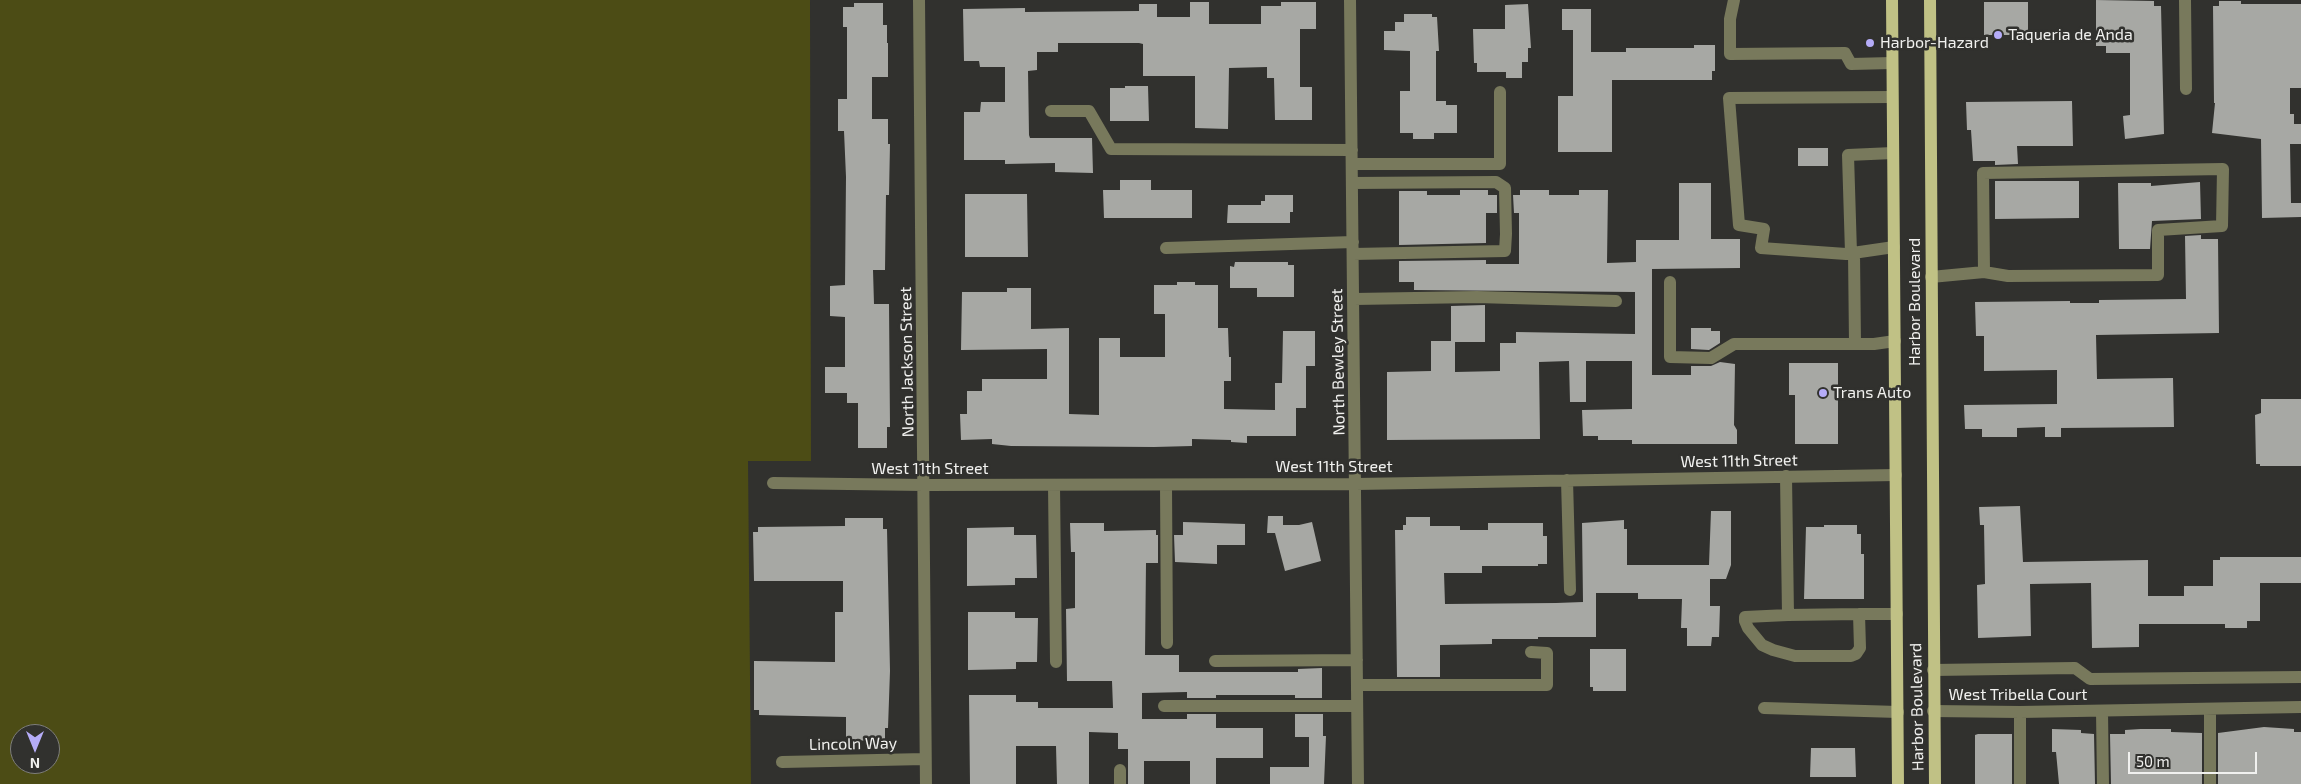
<!DOCTYPE html>
<html>
<head>
<meta charset="utf-8">
<style>
  body { margin:0 }
  #map { position:relative; width:2301px; height:784px; overflow:hidden; background:#31312e; font-family:"Exo 2",sans-serif }
  canvas { display:block }
  .north { position:absolute; left:10px; top:724px; width:50px; height:50px; box-sizing:border-box; background:#31312e; border:1px solid #7e7e7b; border-radius:50%; rotate:180deg; font-size:14px; font-weight:700; line-height:20px; text-align:center; color:#f1f1ef }
  .north::after { content:''; display:block; margin:auto; width:18px; height:22px; background:#b5acf8; clip-path:polygon(50% 0,100% 100%,50% 72%,0 100%) }
  .scale { position:absolute; left:2128px; top:752px; width:129px; height:22px; box-sizing:border-box; border:2px solid #f1f1ef; border-top:0; padding-left:6px; font-size:15px; line-height:18px; white-space:nowrap; color:#f1f1ef; -webkit-text-stroke:4px #31312e; paint-order:stroke }
</style>
</head>
<body>
<div id="map">
<canvas width="2301" height="784"></canvas>
<div class="north">N</div>
<div class="scale">50 m</div>
</div>
<script>
const g = document.querySelector('canvas').getContext('2d');
g.lineJoin = 'round';
function paint(path, color) { g.fillStyle = color; g.fill(path, 'evenodd'); }
const shape = rows => new Path2D(rows.map(r => 'M' + r).join(''));
function strokePath(path, color, width, dash) { g.strokeStyle = color; g.lineWidth = width; g.lineCap = dash ? 'butt' : 'round'; g.setLineDash(dash || []); g.stroke(path); }
function drawText(font, color, halo, rows, align = 'center') {
  g.font = font + ' "Exo 2",sans-serif'; g.lineWidth = 5; g.setLineDash([]); g.textBaseline = 'middle'; g.strokeStyle = halo; g.fillStyle = color; for (const [text, x, y, turn = 0] of rows) {
    g.save(); g.translate(x, y); g.rotate((+turn || 0) * Math.PI / 180); g.textAlign = isNaN(turn) ? turn : align; if (halo) g.strokeText(text, 0, 0); g.fillText(text, 0, 0); g.restore();
  }
}
const green = shape([
  [0,0,810,0,811,461,748,461,751,784,0,784],
  [20,734,50,734,50,764,20,764]
]);
const building = shape([
  [2096,0,2154,1,2154,6,2161,6,2164,134,2125,139,2123,116,2130,115,2130,53,2106,53,2106,46,2096,46],
  [2219,1,2241,1,2241,4,2301,4,2301,88,2290,88,2290,114,2294,114,2294,124,2301,124,2301,144,2290,144,2291,203,2301,203,2301,217,2262,218,2261,139,2212,133,2215,103,2214,103,2213,6,2219,6],
  [1190,2,1209,2,1209,24,1261,24,1261,6,1281,6,1281,2,1316,2,1316,29,1300,29,1300,87,1312,87,1312,120,1275,120,1274,78,1267,78,1267,67,1229,68,1228,129,1195,128,1195,76,1143,76,1143,44,1139,43,1058,43,1058,52,1037,52,1037,70,1028,71,1029,135,1030,138,1092,138,1093,173,1055,172,1055,163,1005,164,1005,160,964,160,964,112,980,112,981,102,1005,102,1005,67,980,67,979,61,964,61,963,9,1025,8,1025,12,1139,11,1139,4,1157,4,1157,17,1190,17],
  [1984,2,2028,2,2028,35,1984,35],
  [854,3,883,3,883,25,887,25,887,43,888,43,888,77,872,77,872,119,888,119,888,144,890,144,889,195,886,195,885,270,873,270,874,304,889,304,890,427,887,427,887,448,858,448,858,403,847,403,847,393,825,393,825,367,845,367,845,317,830,316,830,286,845,285,846,177,844,131,838,131,838,99,847,99,847,27,843,27,843,7,854,7],
  [1528,4,1531,48,1528,48,1528,62,1522,62,1522,78,1506,78,1506,72,1477,72,1477,63,1474,63,1473,29,1505,29,1505,5],
  [1562,9,1591,9,1591,52,1626,52,1626,48,1694,48,1694,45,1715,45,1715,71,1712,71,1712,80,1612,80,1612,152,1558,152,1558,96,1573,96,1573,30,1562,30],
  [1404,14,1432,14,1432,17,1437,17,1439,51,1436,51,1436,101,1446,101,1446,105,1457,105,1457,133,1434,133,1434,139,1413,139,1413,133,1400,133,1400,91,1410,91,1410,51,1384,50,1384,31,1395,31,1395,22,1404,22],
  [1125,86,1148,86,1149,121,1110,121,1110,88,1125,88],
  [2072,101,2073,146,2017,146,2018,164,1995,165,1995,161,1973,161,1971,130,1967,130,1966,102],
  [1798,148,1828,148,1828,166,1798,166],
  [1120,180,1151,180,1151,190,1192,190,1192,218,1104,218,1103,190,1120,190],
  [1995,181,2079,181,2079,218,1995,219],
  [2200,182,2201,219,2152,221,2150,249,2119,249,2118,183,2151,183,2151,186],
  [1679,183,1711,183,1711,239,1740,239,1740,268,1652,269,1652,375,1691,375,1691,366,1711,366,1720,362,1735,364,1734,425,1737,430,1737,444,1632,444,1632,440,1598,440,1598,436,1583,436,1582,410,1632,409,1632,361,1586,361,1586,402,1570,402,1569,361,1539,362,1540,439,1387,440,1387,372,1431,371,1431,341,1451,341,1451,306,1485,305,1485,342,1455,342,1455,372,1500,371,1500,343,1516,343,1516,332,1635,334,1635,292,1414,290,1414,282,1399,282,1399,261,1486,260,1486,264,1519,264,1519,213,1514,213,1513,195,1520,195,1520,190,1549,190,1549,195,1579,195,1579,190,1608,190,1607,263,1636,262,1636,240,1679,240],
  [1460,190,1488,190,1488,195,1497,195,1497,213,1486,213,1486,243,1399,245,1399,191,1427,191,1427,195,1460,195],
  [965,194,1027,194,1028,257,965,257],
  [1265,195,1293,195,1293,212,1290,212,1290,223,1227,223,1228,205,1261,205,1261,201,1265,201],
  [2201,235,2201,239,2218,239,2219,333,2096,335,2097,379,2173,378,2174,427,2061,428,2061,437,2045,437,2045,427,2017,428,2017,437,1982,437,1982,429,1965,429,1964,405,2057,404,2057,370,1984,371,1984,336,1976,336,1975,302,2070,301,2070,303,2099,303,2099,300,2186,299,2185,236],
  [1235,262,1288,262,1288,265,1294,265,1294,297,1257,297,1257,288,1230,288,1230,266,1234,267],
  [1177,282,1195,282,1195,285,1218,285,1218,328,1228,328,1229,357,1231,357,1231,381,1224,381,1224,409,1275,410,1275,383,1282,383,1283,331,1315,331,1315,366,1306,366,1306,408,1296,408,1296,436,1247,436,1247,443,1231,442,1231,440,1192,439,1192,446,1154,447,1011,446,992,444,992,439,961,440,960,414,967,414,967,391,982,391,982,379,1047,379,1047,349,961,350,962,292,1007,292,1007,288,1031,288,1031,329,1069,328,1069,414,1099,415,1099,338,1120,338,1120,357,1165,357,1165,314,1154,314,1154,285,1177,285],
  [1691,328,1711,328,1711,331,1720,331,1720,343,1709,350,1691,349],
  [1789,363,1838,363,1838,444,1795,444,1795,395,1789,395],
  [2261,399,2301,399,2301,466,2260,466,2260,464,2256,464,2255,415,2261,413],
  [2020,506,2023,562,2148,560,2148,596,2184,596,2184,586,2213,586,2213,560,2220,560,2220,557,2301,557,2301,583,2260,583,2260,621,2247,621,2247,628,2225,628,2225,624,2139,624,2139,647,2092,648,2091,583,2030,584,2031,636,1978,638,1977,585,1985,584,1984,525,1980,525,1979,507],
  [1711,511,1731,511,1731,565,1726,579,1710,579,1710,606,1720,606,1719,637,1712,637,1711,646,1687,646,1687,628,1681,628,1682,599,1638,599,1638,593,1596,593,1596,637,1538,637,1538,639,1492,639,1492,644,1440,645,1440,677,1397,677,1395,530,1403,530,1403,525,1406,525,1406,517,1430,517,1430,526,1460,526,1460,530,1488,530,1488,523,1543,523,1543,536,1547,536,1547,564,1538,564,1538,566,1482,566,1482,573,1444,573,1445,604,1556,603,1583,602,1582,523,1624,520,1624,529,1627,529,1627,565,1709,565],
  [1268,516,1283,516,1283,525,1299,525,1312,522,1321,561,1285,571,1275,533,1267,533],
  [845,518,883,518,883,529,887,529,890,671,888,728,885,728,885,740,846,741,846,717,759,715,759,710,754,710,754,661,835,662,835,612,843,612,843,581,754,581,753,532,758,532,758,527,845,526],
  [1183,522,1245,524,1245,545,1217,545,1217,564,1175,562,1174,535,1183,535],
  [1070,523,1104,523,1104,531,1156,530,1156,535,1158,535,1158,563,1146,563,1145,655,1179,655,1179,672,1298,672,1298,669,1322,668,1322,698,1295,698,1295,695,1216,695,1216,698,1187,698,1187,692,1142,693,1142,719,1187,719,1187,714,1216,714,1216,728,1263,728,1263,758,1216,758,1216,784,1190,784,1190,761,1144,761,1144,784,1128,784,1128,749,1118,749,1118,733,1089,732,1089,784,1057,784,1056,746,1016,746,1016,784,970,784,969,695,1016,695,1016,702,1038,702,1038,708,1113,708,1112,681,1067,681,1066,609,1075,608,1075,552,1071,552],
  [1824,525,1857,525,1857,534,1861,534,1861,554,1864,554,1864,599,1804,599,1806,527,1824,527],
  [1014,527,1014,535,1036,535,1037,578,1015,578,1015,585,967,586,967,528],
  [968,612,1015,612,1015,618,1038,618,1037,662,1016,662,1016,669,968,670],
  [1590,649,1626,649,1626,691,1593,691,1593,687,1590,687],
  [1295,714,1323,714,1323,736,1326,736,1324,784,1270,784,1270,767,1309,767,1309,737,1295,737],
  [2264,727,2294,729,2294,732,2301,732,2301,784,2218,784,2218,733],
  [2052,729,2081,730,2081,733,2094,734,2095,784,2059,784,2056,752,2052,752],
  [2141,729,2171,729,2171,732,2202,733,2202,784,2111,784,2110,734,2125,734,2125,730],
  [1978,734,2012,734,2012,784,1975,784,1975,735],
  [1811,748,1855,748,1856,777,1810,777]
]);
const minor = shape([
  [919,0,926,784],
  [1350,0,1358,784],
  [1734,0,1730,19,1730,54,1845,53,1851,64,1892,63],
  [2185,0,2186,89],
  [1892,97,1729,98,1739,225,1764,229,1761,248,1846,254,1894,247],
  [1051,111,1089,111,1111,149,1352,150],
  [1352,164,1500,164,1500,92],
  [1352,183,1496,182,1505,188,1506,234,1505,251,1353,254],
  [1166,248,1353,242],
  [1851,253,1848,155,1893,153],
  [1854,253,1855,344],
  [1931,277,1984,272,1983,173,2223,169,2222,226,2158,230,2158,275,2008,276,1984,272],
  [1670,282,1670,357,1711,358,1734,344,1874,344,1895,341],
  [1354,299,1477,297,1616,301],
  [1786,476,1788,615],
  [1567,480,1570,590],
  [773,483,924,485,1356,484,1896,475],
  [1054,485,1056,662],
  [1166,485,1167,643],
  [1859,614,1860,648,1856,654,1851,656,1795,656,1773,650,1762,645,1748,628,1745,621,1745,617,1788,615,1859,614,1897,614],
  [1215,661,1357,660],
  [1933,670,2075,668,2090,679,2301,677],
  [1357,685,1547,685,1547,653,1531,652],
  [1164,706,1357,706],
  [1764,708,1898,712],
  [2210,709,2210,784],
  [1933,711,2020,712,2301,707],
  [2102,711,2103,784],
  [2020,712,2020,784],
  [782,762,925,759],
  [1120,784,1120,770]
]);
const major = shape([
  [1892,0,1898,784],
  [1930,0,1935,784]
]);
const markers = [
  [1998,35,5,"#b5acf8"],
  [1870,43,5,"#b5acf8"],
  [1823,393,5,"#b5acf8"]
];
const poiNames = [
  ["Taqueria de Anda",2008,35],
  ["Harbor-Hazard",1880,43],
  ["Trans Auto",1833,393]
];
const streetNames = [
  ["Harbor Boulevard",1915,302,-90],
  ["North Jackson Street",907,362,-91],
  ["North Bewley Street",1338,362,-91],
  ["West 11th Street",1739,461,-1],
  ["West 11th Street",1334,467],
  ["West 11th Street",930,469],
  ["West Tribella Court",2018,695],
  ["Harbor Boulevard",1917,707,-91],
  ["Lincoln Way",853,744,-1]
];
paint(green, '#4c4c15');
paint(building, '#a7a8a4');
strokePath(minor, '#78795c', 12);
strokePath(major, '#c0c185', 12);
for (const [x, y, r, color] of markers) { const dot = new Path2D(); dot.arc(x, y, r, 0, 2 * Math.PI); g.fillStyle = color; g.fill(dot); strokePath(dot, '#31312e', 2); }
drawText('16px', '#f1f1ef', '#31312e', poiNames, 'left');
drawText('16px', '#f1f1ef', '#31312e', streetNames);
</script>
</body>
</html>
